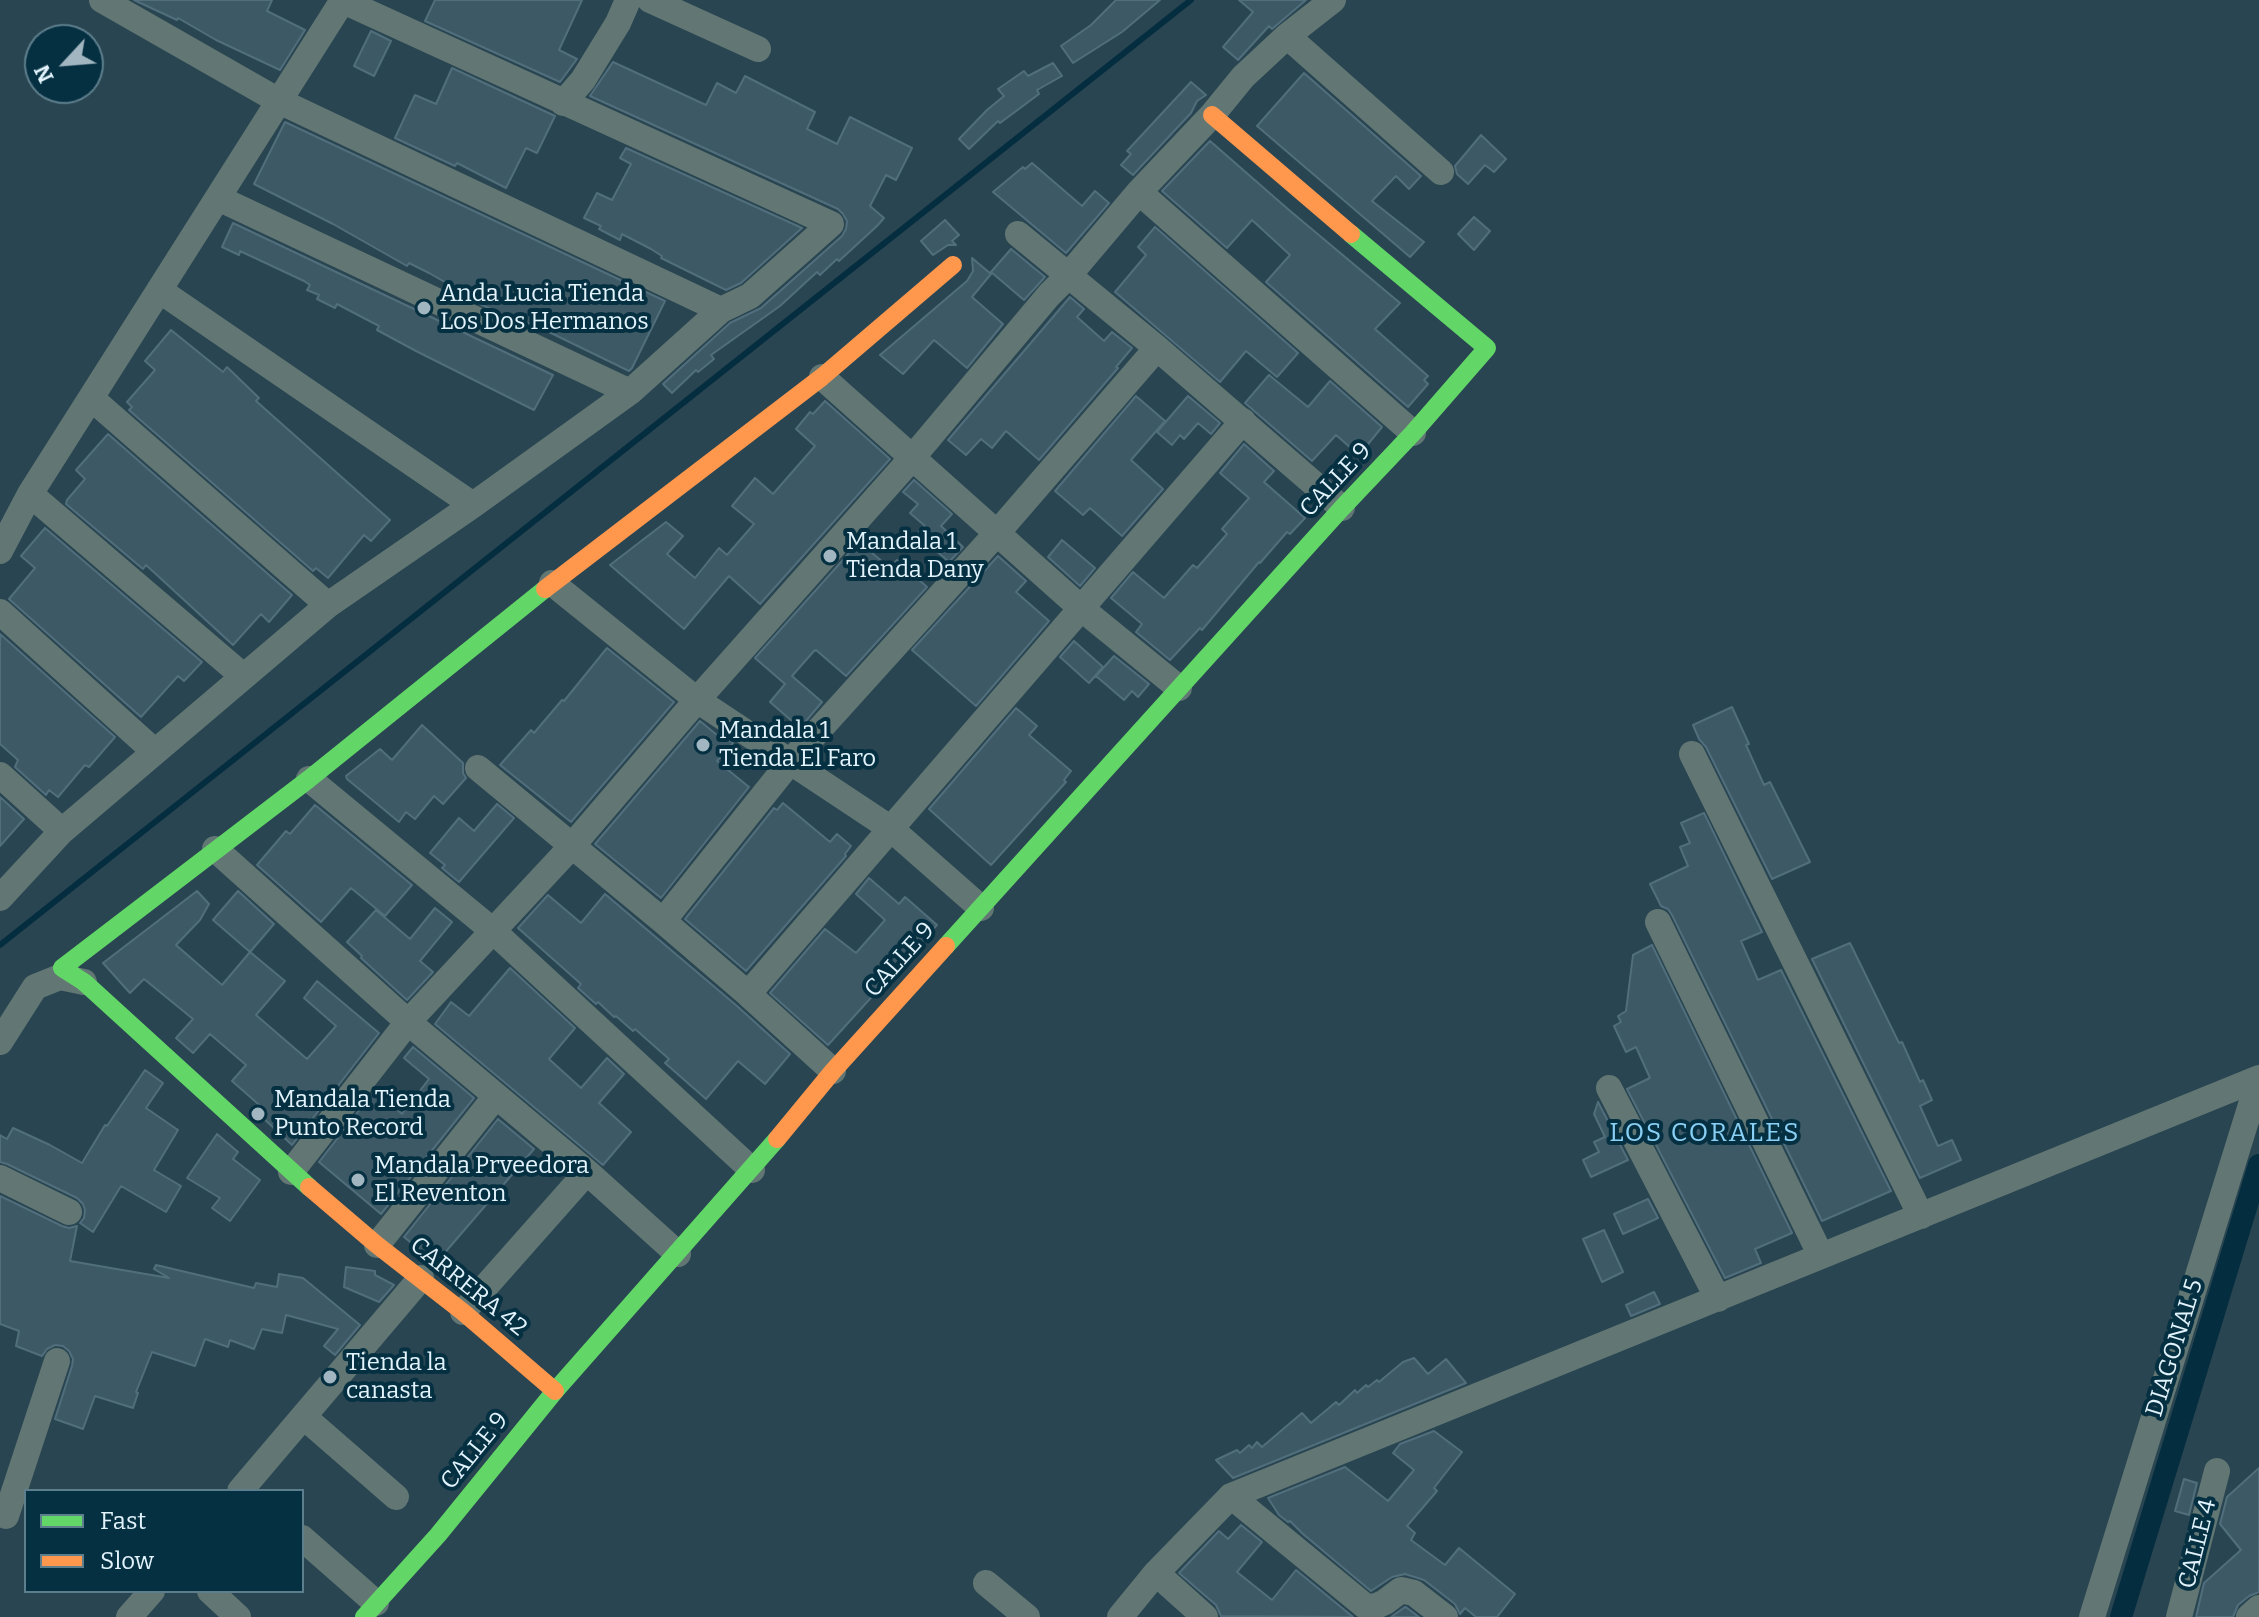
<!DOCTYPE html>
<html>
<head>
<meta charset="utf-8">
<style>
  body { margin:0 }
  #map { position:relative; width:2259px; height:1617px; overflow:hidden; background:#294551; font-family:Bitter,serif }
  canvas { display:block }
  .legend { position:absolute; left:24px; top:1489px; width:280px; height:104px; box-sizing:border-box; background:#053042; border:2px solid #5d7e8c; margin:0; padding:10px 14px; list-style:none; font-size:24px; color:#e2f3fc }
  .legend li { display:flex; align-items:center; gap:16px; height:40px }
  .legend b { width:40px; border:2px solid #5d7e8c }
  .north { position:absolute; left:24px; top:24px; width:80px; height:80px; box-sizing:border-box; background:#053042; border:2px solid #5d7e8c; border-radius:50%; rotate:244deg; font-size:22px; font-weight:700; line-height:32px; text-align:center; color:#e2f3fc }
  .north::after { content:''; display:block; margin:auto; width:28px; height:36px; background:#a1b6c0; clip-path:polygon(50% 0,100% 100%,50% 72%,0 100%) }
</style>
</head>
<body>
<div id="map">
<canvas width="2259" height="1617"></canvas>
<ul class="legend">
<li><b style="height:10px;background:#63d668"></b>Fast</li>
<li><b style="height:10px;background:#ff974d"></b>Slow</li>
</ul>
<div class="north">N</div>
</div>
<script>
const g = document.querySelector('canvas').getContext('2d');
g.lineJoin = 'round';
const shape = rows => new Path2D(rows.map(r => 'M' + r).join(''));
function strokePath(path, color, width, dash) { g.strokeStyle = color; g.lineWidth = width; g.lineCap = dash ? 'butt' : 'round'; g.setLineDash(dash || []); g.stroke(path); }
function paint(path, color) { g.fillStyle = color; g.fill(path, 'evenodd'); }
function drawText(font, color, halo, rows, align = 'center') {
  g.font = font + ' Bitter,serif'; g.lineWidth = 8; g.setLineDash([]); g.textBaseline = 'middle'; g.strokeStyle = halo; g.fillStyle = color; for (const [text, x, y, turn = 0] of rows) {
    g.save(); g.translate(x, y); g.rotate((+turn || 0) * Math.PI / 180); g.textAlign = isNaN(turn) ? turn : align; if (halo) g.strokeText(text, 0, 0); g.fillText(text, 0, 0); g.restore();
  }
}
const stream = shape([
  [0,945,1191,0]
]);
const canal = shape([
  [2121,1617,2259,1165]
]);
const building = shape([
  [134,0,272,0,267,11,305,30,280,70,216,40,178,18,177,20,134,0],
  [435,0,582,0,559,50,577,59,560,82,425,21,435,0],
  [1116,0,1160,0,1122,32,1073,63,1061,46,1091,25,1116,0],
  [1239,0,1306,0,1272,29,1269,26,1238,60,1223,47,1253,12,1239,0],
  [371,31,391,41,374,76,354,66,371,31],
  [613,62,706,105,717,83,736,93,745,76,815,112,807,129,837,144,850,117,912,148,896,180,886,175,870,206,884,218,877,226,839,261,837,259,820,275,817,272,780,306,711,355,714,359,698,372,696,370,672,393,663,384,730,323,761,308,842,236,846,229,847,221,843,214,838,209,590,96,613,62],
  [1053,63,1062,76,1037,90,1039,94,1000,123,998,121,969,149,959,139,987,110,1004,96,998,89,1024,71,1028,76,1053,63],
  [452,68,555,116,537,153,526,148,506,188,457,163,455,166,395,138,415,95,436,104,452,68],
  [1304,73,1421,176,1409,189,1396,176,1372,201,1424,242,1410,257,1257,126,1304,73],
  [1191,82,1206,95,1197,101,1191,113,1133,175,1121,165,1131,154,1127,151,1191,82],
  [285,122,665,301,632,368,629,371,553,334,512,316,510,318,448,289,450,285,429,273,409,263,407,266,333,224,254,184,285,122],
  [1481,135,1506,159,1494,172,1485,165,1468,184,1457,174,1455,166,1481,135],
  [1210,141,1289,210,1400,303,1375,329,1428,376,1424,380,1428,384,1408,407,1266,282,1290,255,1252,220,1227,248,1162,191,1210,141],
  [626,148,802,228,741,283,726,290,661,258,662,256,651,249,622,234,620,240,599,229,601,226,584,218,597,193,612,200,631,164,620,158,626,148],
  [1032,163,1082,206,1095,191,1109,203,1066,253,993,192,1023,167,1025,169,1032,163],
  [1474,217,1490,231,1474,250,1458,234,1474,217],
  [945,220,959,235,952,241,956,245,948,245,933,255,921,241,945,220],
  [233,223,553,375,534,410,416,351,377,330,379,326,337,304,335,308,317,299,319,295,307,290,310,285,304,281,240,251,239,255,222,247,233,223],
  [1155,227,1298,353,1277,377,1246,351,1220,382,1115,292,1146,255,1138,247,1155,227],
  [1011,249,1045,277,1024,300,991,272,1011,249],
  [972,258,991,274,972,297,1003,324,967,368,934,340,903,374,880,355,967,281,973,271,972,258],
  [1070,297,1084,309,1077,317,1104,341,1112,332,1132,348,1116,367,1118,368,1039,460,1006,431,992,448,981,439,966,455,948,440,1070,297],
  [171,330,223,372,227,367,259,398,256,401,390,520,371,541,364,535,328,578,316,568,313,571,129,410,132,407,127,402,155,370,145,361,171,330],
  [1269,375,1308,407,1330,381,1382,427,1359,455,1336,435,1312,461,1245,403,1269,375],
  [1136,396,1165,421,1131,460,1163,489,1122,536,1090,508,1083,515,1055,491,1136,396],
  [1188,396,1220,423,1211,434,1198,423,1184,439,1180,435,1172,445,1157,432,1188,396],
  [825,401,890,459,760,604,729,576,684,629,610,565,666,522,683,536,667,554,695,578,719,548,727,555,754,524,732,506,755,478,773,494,815,446,796,429,810,412,813,414,825,401],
  [108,434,292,595,269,622,261,614,233,645,146,565,143,569,66,504,67,500,85,479,76,470,108,434],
  [1244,444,1274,471,1264,482,1305,518,1290,534,1287,532,1260,563,1259,562,1202,630,1200,628,1170,660,1136,632,1142,624,1111,598,1133,572,1164,598,1193,565,1197,568,1227,534,1222,529,1249,498,1220,473,1244,444],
  [914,480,952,514,941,526,963,547,949,562,917,534,925,526,910,513,918,504,903,492,914,480],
  [45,528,202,662,184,681,178,676,141,717,9,599,35,568,21,556,45,528],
  [1062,540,1095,568,1080,586,1048,557,1062,540],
  [859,542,890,568,897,560,927,587,846,676,816,650,814,651,792,676,822,702,800,728,770,702,785,684,755,658,859,542],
  [998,556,1026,581,1016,592,1049,621,976,706,912,650,998,556],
  [0,634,115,737,89,767,85,765,58,797,49,790,46,795,15,767,18,760,0,744,0,634],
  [1074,641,1103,667,1089,683,1060,657,1074,641],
  [607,648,674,702,571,822,500,765,531,730,534,733,562,700,564,701,607,648],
  [1114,656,1149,684,1138,697,1132,691,1124,700,1096,676,1114,656],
  [1732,707,1749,744,1746,745,1764,785,1770,782,1810,862,1772,879,1706,747,1699,739,1693,725,1732,707],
  [1016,708,1037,726,1029,735,1071,771,1064,780,1066,782,991,865,929,809,1016,708],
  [700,721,718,736,719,734,733,743,717,761,749,787,661,898,595,844,700,721],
  [422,725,463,763,463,773,466,778,443,804,434,796,415,819,406,812,399,822,347,779,346,776,380,749,392,760,422,725],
  [0,797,24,819,0,846,0,797],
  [783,803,830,842,837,834,851,846,845,854,846,856,746,971,685,919,774,808,777,810,783,803],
  [497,804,514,818,459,882,442,868,445,865,430,853,459,818,474,831,497,804],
  [315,805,412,885,385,916,351,888,321,922,257,865,286,831,290,834,315,805],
  [1704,813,1762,932,1741,941,1758,980,1781,970,1891,1191,1822,1221,1672,915,1668,909,1661,906,1650,884,1688,866,1680,847,1690,843,1681,823,1704,813],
  [869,878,899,904,905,897,937,925,828,1045,770,993,825,929,856,953,871,936,885,920,856,894,869,878],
  [197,891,209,904,200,920,176,945,222,985,250,952,285,981,256,1015,307,1059,336,1026,304,998,317,981,379,1033,292,1145,261,1116,265,1110,232,1081,246,1065,210,1034,193,1053,176,1038,193,1019,144,979,130,993,103,963,197,891],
  [238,891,274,924,250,952,213,920,238,891],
  [605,894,737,1006,790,1054,765,1084,738,1061,706,1099,665,1063,669,1059,635,1029,633,1031,616,1016,614,1017,598,1002,596,1004,578,988,581,984,518,928,548,895,581,923,605,894],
  [435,908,452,922,420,961,433,972,407,1000,361,958,362,956,347,942,376,910,410,939,435,908],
  [1850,943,1899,1043,1902,1042,1920,1082,1923,1080,1932,1100,1920,1106,1938,1146,1952,1140,1961,1160,1920,1178,1812,959,1850,943],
  [1652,945,1792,1233,1755,1249,1761,1263,1725,1278,1627,1089,1650,1078,1636,1047,1626,1052,1614,1026,1621,1022,1618,1016,1626,1011,1633,955,1652,945],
  [510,968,575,1028,549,1059,581,1088,607,1058,624,1074,599,1103,631,1132,603,1165,435,1024,451,1002,469,1016,510,968],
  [413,1047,474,1098,381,1214,319,1162,375,1090,402,1114,429,1079,404,1058,413,1047],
  [145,1070,163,1083,146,1108,178,1130,154,1170,181,1186,166,1212,121,1186,93,1232,80,1223,84,1218,85,1210,83,1204,77,1198,7,1164,0,1162,0,1135,7,1139,13,1128,50,1145,82,1163,105,1125,107,1126,145,1070],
  [1598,1102,1628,1160,1591,1177,1583,1160,1599,1152,1594,1142,1605,1137,1594,1114,1598,1102],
  [498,1119,534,1149,436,1263,404,1237,498,1119],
  [217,1134,238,1152,233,1159,260,1180,230,1221,212,1208,220,1198,187,1178,217,1134],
  [0,1196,62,1226,69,1228,77,1226,70,1261,169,1278,154,1269,156,1265,254,1288,256,1283,277,1287,279,1274,303,1278,360,1325,335,1355,324,1346,338,1329,286,1315,282,1333,262,1329,254,1349,230,1340,228,1347,205,1339,195,1366,152,1352,136,1392,138,1393,133,1408,95,1396,83,1429,55,1419,72,1366,73,1359,69,1351,63,1346,55,1345,47,1349,42,1356,16,1346,19,1331,0,1324,0,1196],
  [1648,1199,1658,1218,1623,1234,1614,1214,1648,1199],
  [1604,1230,1623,1272,1602,1282,1583,1239,1604,1230],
  [346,1267,375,1271,375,1275,394,1285,379,1302,344,1287,346,1267],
  [1654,1292,1660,1304,1631,1316,1626,1305,1654,1292],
  [1414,1358,1428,1374,1446,1359,1466,1383,1233,1478,1216,1460,1237,1450,1240,1453,1249,1445,1252,1448,1257,1442,1262,1447,1302,1413,1311,1423,1336,1402,1339,1405,1355,1390,1357,1393,1366,1385,1368,1387,1377,1380,1379,1382,1403,1362,1414,1358],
  [1434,1431,1462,1452,1434,1488,1437,1491,1407,1526,1415,1533,1411,1540,1445,1565,1459,1548,1515,1594,1497,1617,1476,1617,1465,1608,1460,1614,1455,1604,1424,1580,1405,1574,1392,1577,1371,1591,1303,1534,1290,1521,1288,1522,1279,1515,1268,1498,1345,1467,1388,1501,1414,1470,1393,1453,1400,1444,1434,1431],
  [2259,1468,2259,1592,2249,1596,2238,1605,2233,1617,2196,1617,2204,1583,2241,1550,2220,1524,2227,1497,2259,1468],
  [2184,1479,2197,1483,2189,1515,2175,1511,2184,1479],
  [1241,1525,1262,1542,1237,1572,1272,1600,1296,1570,1353,1617,1221,1616,1216,1605,1179,1573,1219,1531,1228,1539,1241,1525],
  [1405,1607,1407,1608,1419,1617,1391,1617,1405,1607]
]);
const street = shape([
  [102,0,279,101,721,310],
  [650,0,758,49],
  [1287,36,1441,172],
  [563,103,583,80,618,23,628,0],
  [1139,192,1413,433],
  [218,198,630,392],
  [1018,234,1157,348,1342,508],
  [159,290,473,505],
  [822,377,1082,609,1179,688],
  [91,398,328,605],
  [30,494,243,676],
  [0,551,30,494,343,0],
  [552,583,697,700,890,828,981,908],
  [0,612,154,751],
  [1692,754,1921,1216],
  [478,768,663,921,748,994,833,1071],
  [0,775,62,831],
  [309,779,492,930,752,1170],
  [215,849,408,1022,587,1172,678,1254],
  [0,898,62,831,328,605,473,505,630,392,721,310,750,296,831,224,341,0],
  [663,921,790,762,997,533,1157,348],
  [1658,922,1821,1256],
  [748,994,1243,421],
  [0,1042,35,987,60,977,84,982],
  [1609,1088,1718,1299],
  [291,1172,408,1022,572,846,697,700,912,458,1049,295,1068,276,1139,192,1212,115,1243,77,1287,36,1333,0],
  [0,1178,69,1212],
  [377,1245,496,1096],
  [463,1312,587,1172],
  [304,1417,396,1497],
  [240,1491,421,1278],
  [1231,1496,1365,1606,1374,1607,1385,1602,1401,1590,1414,1593,1445,1617],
  [6,1516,57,1361],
  [302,1538,376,1603],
  [1156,1573,1205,1617],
  [986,1583,1027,1617],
  [210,1591,238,1617],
  [129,1617,152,1591],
  [1120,1617,1156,1573,1231,1496,2259,1078],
  [2092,1617,2259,1079],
  [2179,1617,2217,1471],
  [2249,1617,2259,1608]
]);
const fast = shape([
  [946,946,1342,508,1413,433,1487,348,1351,234],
  [309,1187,84,982,62,968,309,779,545,589],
  [364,1617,438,1535,555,1391,777,1139]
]);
const slow = shape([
  [1212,115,1351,234],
  [545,589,822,377,953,265],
  [777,1139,833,1071,946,946],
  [309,1187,377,1245,463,1312,555,1391]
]);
const markers = [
  [424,308,8,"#a1b6c0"],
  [830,556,8,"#a1b6c0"],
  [703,745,8,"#a1b6c0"],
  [258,1114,8,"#a1b6c0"],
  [358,1180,8,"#a1b6c0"],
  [330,1377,8,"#a1b6c0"]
];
const poiNames = [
  ["Anda Lucia Tienda",440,294],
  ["Los Dos Hermanos",440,322],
  ["Mandala 1",846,542],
  ["Tienda Dany",846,570],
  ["Mandala 1",719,731],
  ["Tienda El Faro",719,759],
  ["Mandala Tienda",274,1100],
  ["Punto Record",274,1128],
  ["Mandala Prveedora",374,1166],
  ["El Reventon",374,1194],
  ["Tienda la",346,1363],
  ["canasta",346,1391]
];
const streetNames = [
  ["CALLE 9",1336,480,-47],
  ["CALLE 9",900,960,-48],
  ["CARRERA 42",468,1287,39],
  ["DIAGONAL 5",2175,1348,-73],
  ["CALLE 9",475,1451,-51],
  ["CALLE 4",2198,1544,-76]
];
const neighbourhoodNames = [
  ["LOS CORALES",1705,1134]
];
strokePath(stream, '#042d3f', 6);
strokePath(canal, '#042d3f', 22);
paint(building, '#3d5965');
strokePath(building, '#506e7c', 2);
strokePath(street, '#627774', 26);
strokePath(fast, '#63d668', 18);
strokePath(slow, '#ff974d', 18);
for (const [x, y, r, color] of markers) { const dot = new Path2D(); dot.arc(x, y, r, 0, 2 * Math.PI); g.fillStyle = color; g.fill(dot); strokePath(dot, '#053042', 3); }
drawText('24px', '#e2f3fc', '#053042', poiNames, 'left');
drawText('24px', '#e2f3fc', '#053042', streetNames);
g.letterSpacing = '2px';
drawText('26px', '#8ad0f5', '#053042', neighbourhoodNames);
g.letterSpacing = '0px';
</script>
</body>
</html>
